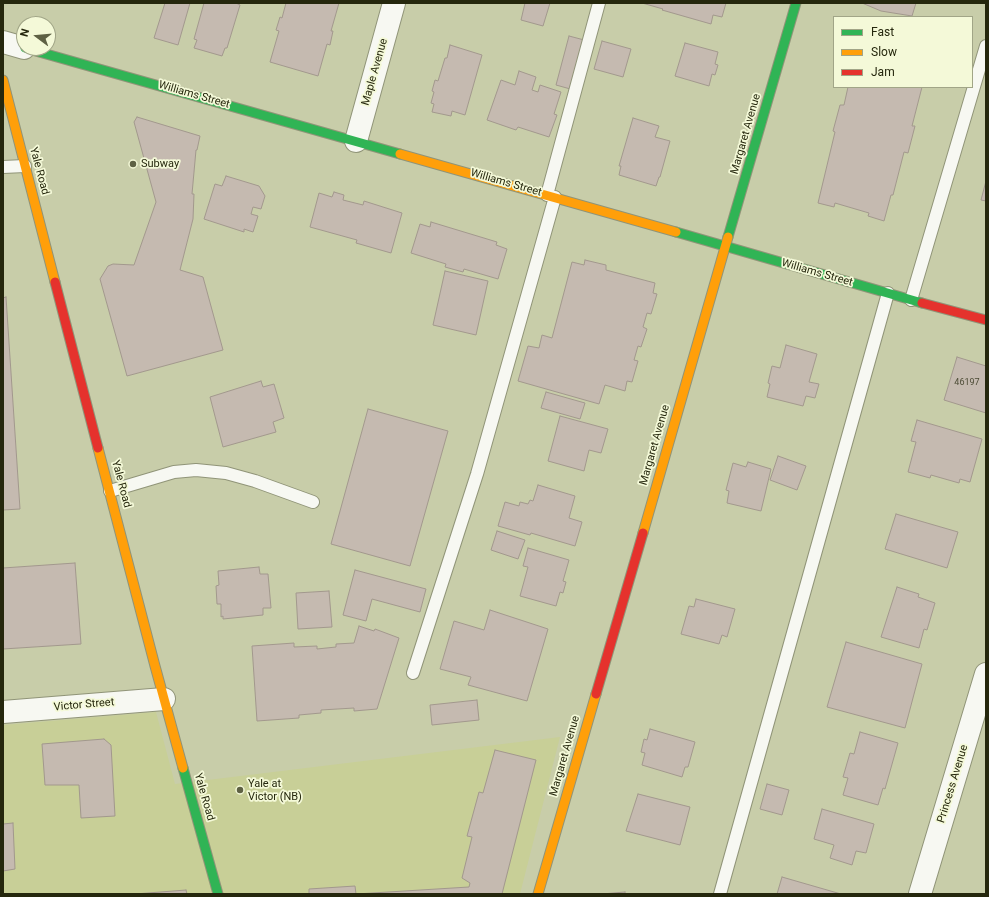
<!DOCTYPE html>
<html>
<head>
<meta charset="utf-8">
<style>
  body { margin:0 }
  #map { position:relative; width:989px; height:897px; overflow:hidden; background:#c8cda9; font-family:Roboto,sans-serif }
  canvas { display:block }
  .frame { position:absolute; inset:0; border:4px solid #25270d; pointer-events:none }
  .legend { position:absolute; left:833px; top:16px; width:140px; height:72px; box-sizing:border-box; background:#f4f9d8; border:1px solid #a1a587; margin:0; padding:5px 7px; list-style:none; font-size:12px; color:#25270d }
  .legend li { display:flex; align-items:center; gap:8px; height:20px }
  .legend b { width:20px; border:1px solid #a1a587 }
  .north { position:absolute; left:16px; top:16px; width:40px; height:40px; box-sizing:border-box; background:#f4f9d8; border:1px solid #a1a587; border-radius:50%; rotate:286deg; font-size:11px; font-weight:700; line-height:16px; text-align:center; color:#25270d }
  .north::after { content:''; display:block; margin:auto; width:14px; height:18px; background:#5e6144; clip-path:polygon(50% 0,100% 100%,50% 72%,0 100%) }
</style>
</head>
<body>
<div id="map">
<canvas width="989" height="897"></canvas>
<div class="frame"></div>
<ul class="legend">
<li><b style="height:5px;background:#30b455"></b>Fast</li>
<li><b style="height:5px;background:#ff9f0a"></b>Slow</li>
<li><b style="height:5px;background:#e5322d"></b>Jam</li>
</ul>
<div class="north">N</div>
</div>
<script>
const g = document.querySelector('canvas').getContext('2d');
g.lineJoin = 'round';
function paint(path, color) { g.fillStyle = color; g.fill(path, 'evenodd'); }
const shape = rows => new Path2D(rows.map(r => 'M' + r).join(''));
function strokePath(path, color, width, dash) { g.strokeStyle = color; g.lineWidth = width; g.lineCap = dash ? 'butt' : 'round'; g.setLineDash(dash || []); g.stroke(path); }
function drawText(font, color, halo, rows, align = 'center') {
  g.font = font + ' Roboto,sans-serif'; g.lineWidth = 3.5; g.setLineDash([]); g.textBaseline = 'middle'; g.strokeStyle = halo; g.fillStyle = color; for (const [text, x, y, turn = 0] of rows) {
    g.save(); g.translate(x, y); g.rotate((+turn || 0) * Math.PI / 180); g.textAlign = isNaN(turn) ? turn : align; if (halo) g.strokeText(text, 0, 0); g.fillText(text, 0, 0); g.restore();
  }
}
const built = shape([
  [156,712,175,784,560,737,520,894,3,894,3,725]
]);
const building = shape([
  [165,3,190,3,178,45,154,38,165,3],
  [204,3,236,3,240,5,227,48,225,48,222,56,194,48,197,40,194,39,204,3],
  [286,3,339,3,331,31,333,31,330,45,327,44,318,76,270,62,279,31,276,30,280,17,282,18,286,3],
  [525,3,550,3,543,26,521,20,525,3],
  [642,3,726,3,722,17,713,15,711,24,662,10,663,9,642,3],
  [862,3,916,3,912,16,881,11,862,3],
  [569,36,588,41,574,90,556,85,569,36],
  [602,41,631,49,623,77,594,69,602,41],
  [685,43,718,52,715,64,718,65,715,75,712,74,709,86,675,76,685,43],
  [450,45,482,55,465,115,452,111,451,116,432,112,434,104,431,103,434,92,432,91,435,80,438,81,445,58,447,58,450,45],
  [519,71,536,77,532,90,538,92,540,85,561,92,554,114,557,115,549,137,518,127,516,130,487,120,501,80,515,85,519,71],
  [848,87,922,87,912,126,915,126,908,153,904,152,893,195,891,195,884,221,868,216,869,213,835,203,834,207,818,203,835,132,833,131,840,105,844,105,848,87],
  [137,117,200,136,197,150,196,150,192,194,194,194,193,219,180,270,203,277,223,350,127,376,100,279,108,266,113,264,134,265,156,202,134,122,137,117],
  [633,118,659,126,655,137,670,141,660,177,659,177,656,186,619,175,621,166,619,166,633,118],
  [226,176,259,186,265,196,261,209,253,207,251,214,258,216,253,232,244,229,244,232,204,219,215,184,222,186,226,176],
  [986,181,986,201,981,200,986,181],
  [334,192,344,195,343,200,363,205,364,201,402,213,391,253,356,243,357,240,310,227,319,193,332,197,334,192],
  [431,222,497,242,496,245,507,249,498,279,464,269,463,272,445,267,446,264,411,253,420,224,430,227,431,222],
  [585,260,606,265,606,270,655,283,653,293,657,294,651,314,647,313,643,327,647,329,641,347,638,346,634,360,638,361,632,382,627,381,625,391,605,385,599,404,518,381,528,346,539,348,542,335,552,338,572,262,584,265,585,260],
  [445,271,488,281,476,335,433,325,445,271],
  [6,297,20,509,3,510,3,298,6,297],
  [786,345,817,354,809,382,819,384,815,398,806,396,803,406,767,397,770,384,768,383,772,366,780,368,786,345],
  [957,357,986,366,986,413,944,400,957,357],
  [261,381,263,387,274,384,284,418,273,422,276,432,223,447,210,397,261,381],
  [546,392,585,403,580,419,541,408,546,392],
  [368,409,448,431,410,566,331,544,368,409],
  [560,416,608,429,601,453,589,450,584,471,548,461,560,416],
  [917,420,982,439,970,482,960,479,959,483,931,475,930,478,908,472,916,442,911,441,917,420],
  [778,456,806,466,797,490,770,480,778,456],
  [748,462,771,469,761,511,727,503,729,491,726,490,733,463,746,467,748,462],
  [538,485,575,496,569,518,582,522,575,546,531,533,530,535,498,526,505,502,519,506,520,502,528,504,530,500,533,501,538,485],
  [896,514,958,532,947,568,885,549,896,514],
  [497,531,525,540,518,559,491,550,497,531],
  [528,548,569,560,563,581,566,582,563,593,560,592,556,606,520,596,528,567,523,566,528,548],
  [75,563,81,644,3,649,3,568,75,563],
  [259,567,260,574,268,574,271,608,263,608,263,615,223,619,223,616,221,617,221,604,217,604,216,586,219,585,218,571,259,567],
  [355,570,426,589,420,612,372,599,366,621,343,615,355,570],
  [897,587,919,594,918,597,935,603,927,630,924,629,919,648,881,637,897,587],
  [329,591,332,627,298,629,296,593,329,591],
  [696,599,735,609,727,637,722,635,719,644,681,634,689,606,694,607,696,599],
  [490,610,548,629,527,701,468,685,471,677,440,669,454,621,484,630,490,610],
  [359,626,374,631,375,629,399,638,377,709,354,711,354,708,321,710,321,713,299,715,299,718,257,721,252,646,294,643,294,647,317,646,317,649,336,647,336,644,354,643,359,626],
  [846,642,922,664,905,728,827,707,846,642],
  [477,700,479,720,432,725,430,705,477,700],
  [650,729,695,742,688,767,685,767,682,777,642,765,645,753,641,752,644,739,647,740,650,729],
  [860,732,898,743,885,789,883,788,878,805,843,795,848,778,843,777,850,753,854,754,860,732],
  [104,739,111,745,115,816,81,818,79,785,45,785,42,744,104,739],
  [495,750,536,760,502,894,309,894,309,889,355,886,356,894,469,887,470,883,462,878,472,837,467,836,479,792,483,793,495,750],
  [767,784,789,790,782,815,760,809,767,784],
  [638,794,690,807,680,845,626,831,638,794],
  [822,809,874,824,866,853,856,851,852,865,830,858,834,845,814,839,822,809],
  [13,823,15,869,3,871,3,824,13,823],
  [782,877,841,894,777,894,782,877],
  [186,890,187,894,135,894,186,890],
  [625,892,625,894,602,894,625,892]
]);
const lane = shape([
  [3,167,25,166],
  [547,195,599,3],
  [911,300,986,46],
  [110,491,174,472,196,470,226,473,255,481,313,502],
  [413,673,477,474,555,197],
  [720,894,888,293]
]);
const street = shape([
  [3,42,24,48],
  [356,141,394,3],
  [3,712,164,699],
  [920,894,986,674]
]);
const fast = shape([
  [25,48,400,154],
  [676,232,922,303],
  [728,237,796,3],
  [183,768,218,894]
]);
const slow = shape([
  [3,80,55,282],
  [400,154,676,232],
  [98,448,155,666,183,768],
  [643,533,728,237],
  [538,894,596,694]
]);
const jam = shape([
  [55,282,98,448],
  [922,303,986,320],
  [596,694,643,533]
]);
const markers = [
  [133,164,4,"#5e6144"],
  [240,790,4,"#5e6144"]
];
const numberNames = [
  ["46197",967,383]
];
const streetNames = [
  ["Maple Avenue",375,72,-74],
  ["Williams Street",194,95,16],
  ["Margaret Avenue",746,134,-74],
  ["Yale Road",39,171,75],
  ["Williams Street",506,183,16],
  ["Williams Street",817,273,16],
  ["Margaret Avenue",655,445,-74],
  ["Yale Road",121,484,75],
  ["Victor Street",84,705,-5],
  ["Margaret Avenue",565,756,-74],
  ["Princess Avenue",953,784,-73],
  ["Yale Road",204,797,74]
];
const poiNames = [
  ["Subway",141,164],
  ["Yale at",248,784],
  ["Victor (NB)",248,797]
];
paint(built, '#c8cf97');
paint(building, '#c5bab0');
strokePath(building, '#a2988d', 1);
strokePath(lane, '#909478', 14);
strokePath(street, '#909478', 24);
strokePath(fast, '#909478', 11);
strokePath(slow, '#909478', 11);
strokePath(jam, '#909478', 11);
strokePath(lane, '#f7f8f2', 12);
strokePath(street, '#f7f8f2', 22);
strokePath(fast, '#30b455', 9);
strokePath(slow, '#ff9f0a', 9);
strokePath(jam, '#e5322d', 9);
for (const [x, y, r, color] of markers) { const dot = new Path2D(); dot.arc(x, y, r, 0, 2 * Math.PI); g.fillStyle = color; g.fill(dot); strokePath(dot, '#f4f9d8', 1.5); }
drawText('9px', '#4d4c36', null, numberNames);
drawText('11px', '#25270d', '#f4f9d8', streetNames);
drawText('11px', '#25270d', '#f4f9d8', poiNames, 'left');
</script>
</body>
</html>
